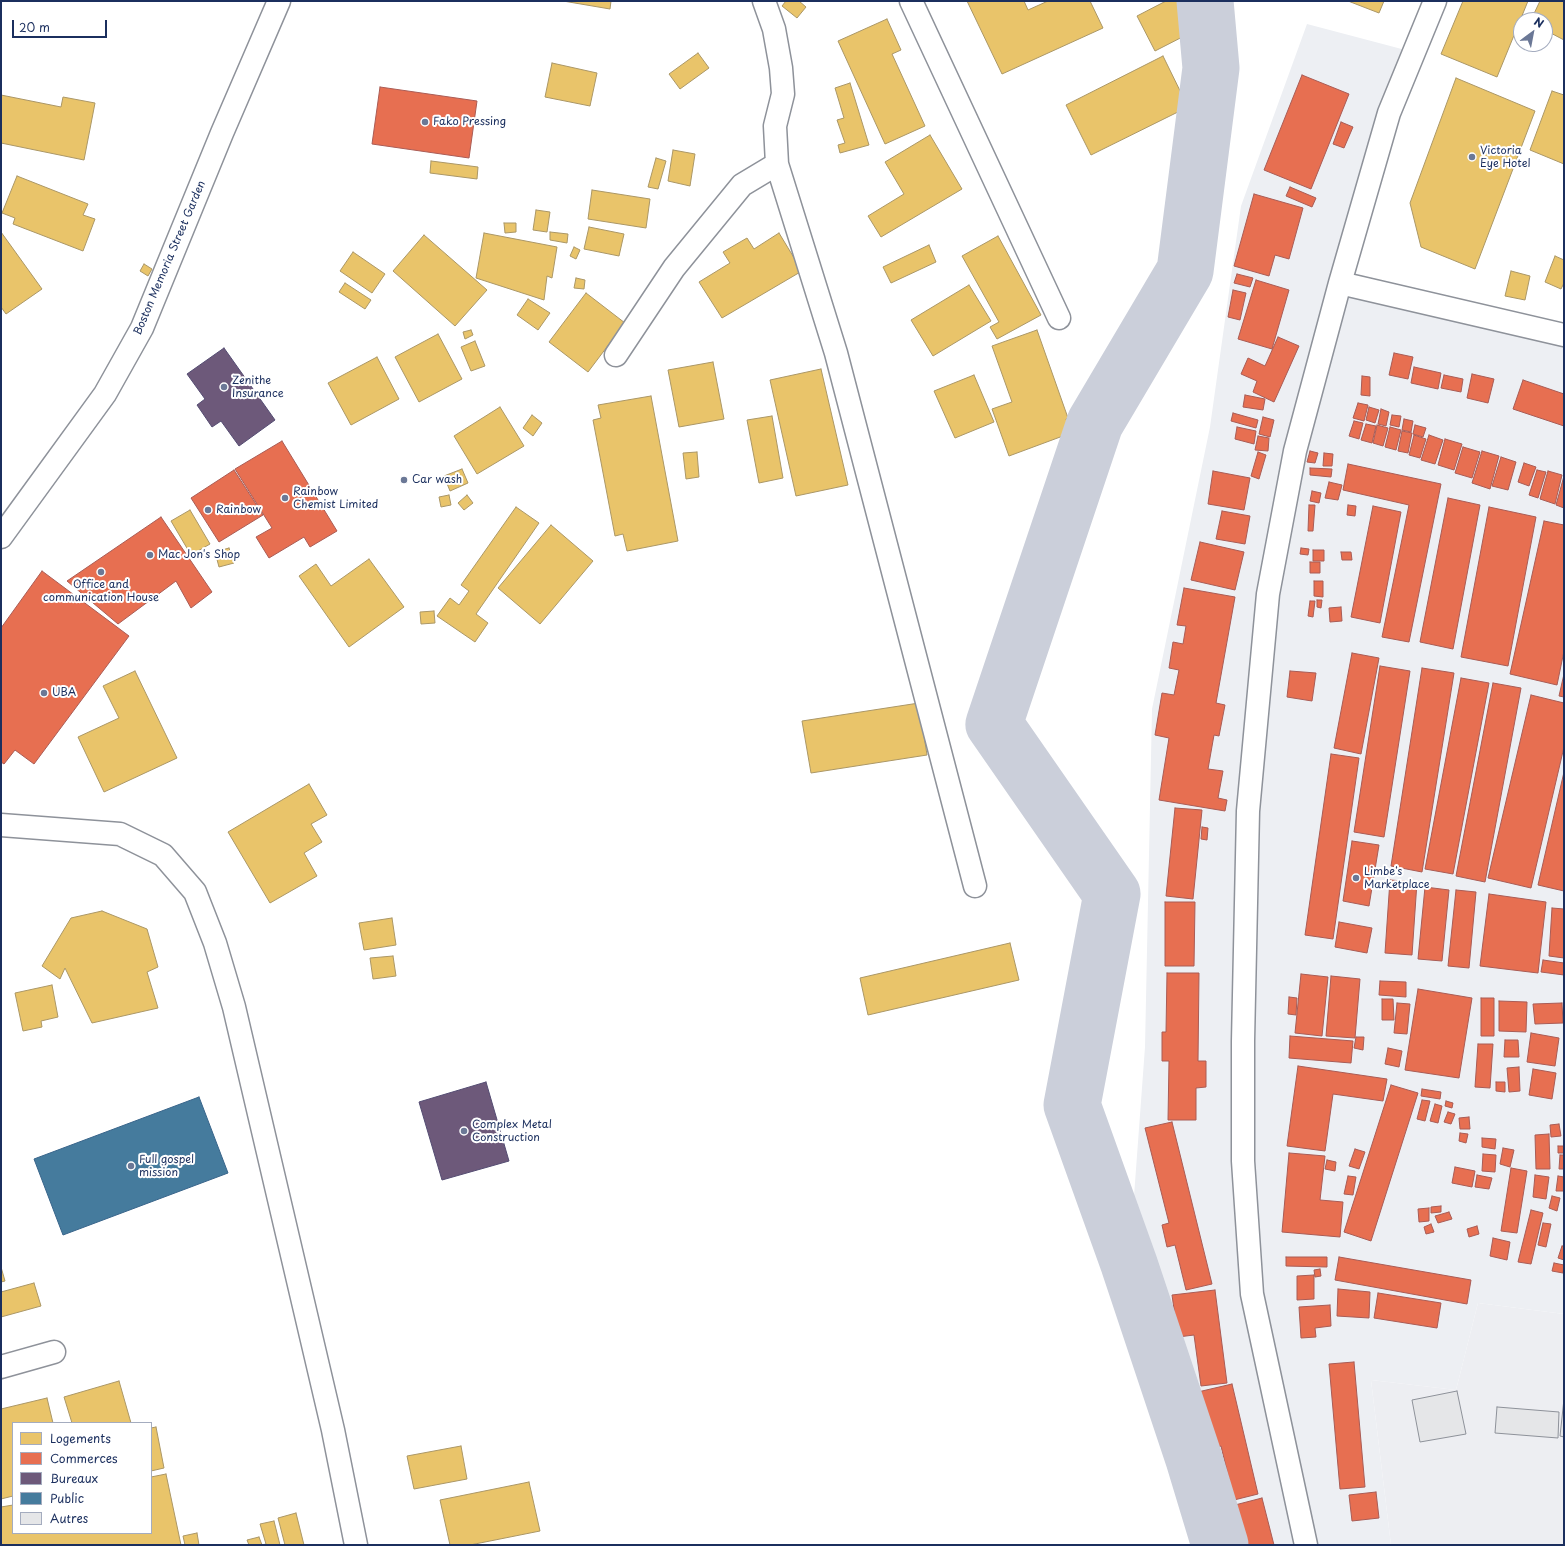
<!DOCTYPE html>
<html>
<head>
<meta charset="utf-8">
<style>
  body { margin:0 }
  #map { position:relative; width:1565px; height:1546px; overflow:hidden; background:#fff; font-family:"Playpen Sans",sans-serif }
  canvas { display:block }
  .frame { position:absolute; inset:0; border:2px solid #1b2f5e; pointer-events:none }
  .legend { position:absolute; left:12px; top:1422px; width:140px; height:112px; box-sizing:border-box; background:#fff; border:1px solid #a4acbf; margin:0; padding:5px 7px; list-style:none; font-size:12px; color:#1b2f5e }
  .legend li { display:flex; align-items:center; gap:8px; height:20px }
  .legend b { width:20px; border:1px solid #a4acbf }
  .north { position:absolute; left:1513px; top:12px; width:40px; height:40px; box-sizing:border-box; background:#fff; border:1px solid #a4acbf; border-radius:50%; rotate:32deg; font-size:11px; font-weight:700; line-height:16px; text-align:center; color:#1b2f5e }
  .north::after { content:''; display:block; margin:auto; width:14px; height:18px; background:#6b7896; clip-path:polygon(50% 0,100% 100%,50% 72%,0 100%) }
  .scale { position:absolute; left:12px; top:20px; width:95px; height:18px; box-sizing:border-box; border:2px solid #1b2f5e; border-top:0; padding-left:5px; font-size:12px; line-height:14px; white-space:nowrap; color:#1b2f5e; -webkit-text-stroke:3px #fff; paint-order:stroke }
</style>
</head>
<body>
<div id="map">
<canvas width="1565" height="1546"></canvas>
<div class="frame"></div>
<ul class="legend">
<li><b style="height:11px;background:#e9c46a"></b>Logements</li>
<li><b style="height:11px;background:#e76f51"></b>Commerces</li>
<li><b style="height:11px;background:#6d597a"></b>Bureaux</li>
<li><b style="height:11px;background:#457b9d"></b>Public</li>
<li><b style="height:11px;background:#e5e6e8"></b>Autres</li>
</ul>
<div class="north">N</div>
<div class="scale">20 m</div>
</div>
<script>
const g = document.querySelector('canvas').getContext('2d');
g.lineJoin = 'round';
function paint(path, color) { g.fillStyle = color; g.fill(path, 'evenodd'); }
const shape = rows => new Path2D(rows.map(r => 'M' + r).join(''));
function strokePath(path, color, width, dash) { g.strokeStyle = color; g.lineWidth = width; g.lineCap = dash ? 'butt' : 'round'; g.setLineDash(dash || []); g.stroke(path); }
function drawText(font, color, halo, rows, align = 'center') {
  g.font = font + ' "Playpen Sans",sans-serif'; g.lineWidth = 4; g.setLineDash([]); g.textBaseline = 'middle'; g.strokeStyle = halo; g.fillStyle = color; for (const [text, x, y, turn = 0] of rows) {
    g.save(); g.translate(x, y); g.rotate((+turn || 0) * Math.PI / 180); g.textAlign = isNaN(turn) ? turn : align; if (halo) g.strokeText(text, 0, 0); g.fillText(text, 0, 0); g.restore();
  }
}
const built = shape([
  [1307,24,1413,52,1340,283,1564,335,1564,1314,1478,1303,1456,1390,1371,1380,1391,1545,1220,1545,1194,1459,1129,1264,1145,1047,1152,709,1210,427,1241,206]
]);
const green = shape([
  [1478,1303,1564,1314,1564,1545,1391,1545,1371,1380,1456,1390]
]);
const homes = shape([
  [563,1,611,1,610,9,563,1],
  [786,1,799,1,806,7,797,18,782,6,786,1],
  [967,1,1024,1,1028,10,1048,1,1090,1,1103,28,1002,74,967,1],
  [1166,1,1179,1,1194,31,1155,51,1137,16,1166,1],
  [1348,1,1384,1,1379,13,1348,1],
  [1463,1,1528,1,1497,77,1441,54,1463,1],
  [1540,1,1564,1,1564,40,1545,30,1545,20,1531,20,1540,1],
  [887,19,901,50,892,54,925,126,885,144,838,41,887,19],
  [698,53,709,68,680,89,669,74,698,53],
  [1163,56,1188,107,1091,155,1066,105,1163,56],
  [552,63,597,73,590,106,545,97,552,63],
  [1456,78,1535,111,1475,269,1421,247,1410,203,1456,78],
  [850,83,869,145,840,153,838,145,845,143,837,120,844,118,835,88,850,83],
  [1552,91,1564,95,1564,164,1530,150,1552,91],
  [1,95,61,107,63,97,95,103,84,160,1,143,1,95],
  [930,135,962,189,881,237,868,216,904,194,885,162,930,135],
  [673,150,695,154,690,186,668,181,673,150],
  [656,158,666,161,658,189,648,187,656,158],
  [431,161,478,167,477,179,430,173,431,161],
  [17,176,88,204,83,215,95,219,83,251,13,224,15,218,2,213,17,176],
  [592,190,650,199,646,228,588,219,592,190],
  [536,210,550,212,547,232,533,230,536,210],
  [504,223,516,223,516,232,505,233,504,223],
  [589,227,624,234,619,256,584,249,589,227],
  [1,232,42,289,6,314,1,307,1,232],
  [550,232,568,234,567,243,550,240,550,232],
  [484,233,557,247,552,278,547,276,544,300,476,278,484,233],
  [779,233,802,271,722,318,699,282,730,263,723,252,747,238,754,249,779,233],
  [424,235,487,290,455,326,393,271,424,235],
  [998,236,1041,315,997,339,990,327,999,322,962,256,998,236],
  [929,245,936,262,891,283,883,267,929,245],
  [574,247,580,250,576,259,570,256,574,247],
  [353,252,385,274,372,293,340,271,353,252],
  [1555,256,1564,260,1564,283,1561,289,1545,282,1555,256],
  [144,264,152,269,148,276,140,271,144,264],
  [1511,271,1530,276,1525,300,1505,296,1511,271],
  [576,278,585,280,584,289,574,288,576,278],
  [345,283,371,300,365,309,339,292,345,283],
  [969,285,991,321,933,356,911,320,969,285],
  [586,293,625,323,588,372,549,342,586,293],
  [528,299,550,313,538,330,517,315,528,299],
  [471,330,473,335,465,339,463,332,471,330],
  [1037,330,1068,418,1066,419,1071,433,1009,456,992,409,1012,402,992,346,1037,330],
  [438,334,462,379,419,402,395,357,438,334],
  [475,341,485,366,471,371,461,347,475,341],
  [377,357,399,399,351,425,328,383,377,357],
  [713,362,724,419,679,427,668,370,713,362],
  [821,369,848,485,796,496,770,380,821,369],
  [974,375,994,422,955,438,934,391,974,375],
  [651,396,678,541,627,551,623,534,615,536,593,420,601,418,598,405,651,396],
  [500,407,524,446,477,474,454,436,500,407],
  [532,415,542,423,533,436,523,428,532,415],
  [772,416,783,478,759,483,747,420,772,416],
  [697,452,699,477,686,479,683,453,697,452],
  [462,469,468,483,450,491,444,476,462,469],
  [449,495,451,505,441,507,439,497,449,495],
  [467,495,473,503,464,510,458,503,467,495],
  [516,507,539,523,476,614,488,623,475,642,437,616,450,598,459,605,469,591,461,585,516,507],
  [190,510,210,544,191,555,171,521,190,510],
  [551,525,593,561,540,624,498,588,551,525],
  [229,548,234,563,219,567,215,552,229,548],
  [369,559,404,607,349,647,299,576,316,564,331,586,369,559],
  [434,611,435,623,421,624,420,612,434,611],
  [135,671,177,758,104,792,78,737,119,718,103,686,135,671],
  [919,703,927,755,811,773,802,721,919,703],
  [309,784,327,815,311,824,322,842,304,853,317,876,270,903,228,832,309,784],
  [102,911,147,929,158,967,147,972,158,1008,92,1023,65,968,60,979,42,966,71,918,102,911],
  [392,918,396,945,364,950,359,923,392,918],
  [1010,943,1019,980,868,1015,860,978,1010,943],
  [393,956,396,976,373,979,370,958,393,956],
  [52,985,58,1017,41,1021,42,1027,23,1031,15,993,52,985],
  [1,1267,5,1281,1,1282,1,1267],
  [34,1283,41,1306,1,1317,1,1292,34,1283],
  [119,1381,131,1423,72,1423,64,1397,119,1381],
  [47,1398,53,1423,13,1423,13,1496,1,1499,1,1409,47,1398],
  [156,1427,164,1468,151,1471,151,1428,156,1427],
  [461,1446,467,1479,414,1489,407,1456,461,1446],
  [166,1474,181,1545,1,1545,1,1507,13,1505,13,1533,151,1533,151,1477,166,1474],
  [529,1482,540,1531,470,1545,450,1545,440,1500,529,1482],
  [296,1513,304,1545,285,1545,278,1518,296,1513],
  [274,1521,280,1545,262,1545,266,1544,260,1524,274,1521],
  [197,1533,199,1545,185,1545,183,1536,197,1533],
  [259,1537,262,1545,249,1545,247,1540,259,1537]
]);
const shops = shape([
  [1302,75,1349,94,1311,189,1264,170,1302,75],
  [380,87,477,101,469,158,372,144,380,87],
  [1341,122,1353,127,1344,148,1333,144,1341,122],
  [1290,187,1316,198,1312,207,1286,196,1290,187],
  [1254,194,1303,208,1289,259,1275,255,1269,276,1234,266,1254,194],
  [1237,274,1253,278,1250,287,1234,283,1237,274],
  [1256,280,1289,290,1272,349,1238,339,1256,280],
  [1233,290,1246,293,1240,320,1228,317,1233,290],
  [1278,337,1299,346,1274,402,1253,392,1257,381,1241,374,1248,358,1265,366,1278,337],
  [1394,353,1413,357,1408,379,1389,375,1394,353],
  [1414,367,1441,373,1438,389,1411,383,1414,367],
  [1472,374,1494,379,1488,403,1467,398,1472,374],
  [1444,375,1463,379,1461,392,1441,388,1444,375],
  [1362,376,1370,377,1370,396,1361,395,1362,376],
  [1523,380,1564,394,1564,426,1513,409,1523,380],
  [1245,395,1265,399,1263,410,1243,407,1245,395],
  [1358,403,1368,405,1364,421,1353,418,1358,403],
  [1369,407,1379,410,1375,423,1366,420,1369,407],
  [1381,409,1389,412,1386,426,1378,424,1381,409],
  [1233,413,1258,420,1256,428,1231,421,1233,413],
  [1392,415,1401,416,1399,427,1390,425,1392,415],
  [1263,417,1274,420,1270,437,1259,434,1263,417],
  [1404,419,1413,421,1411,432,1402,430,1404,419],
  [1354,421,1363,423,1359,439,1349,436,1354,421],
  [1366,424,1376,426,1372,443,1361,440,1366,424],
  [1377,425,1388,428,1383,446,1373,443,1377,425],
  [1415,425,1426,428,1423,437,1413,434,1415,425],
  [1237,427,1256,431,1254,444,1235,439,1237,427],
  [1390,427,1401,430,1396,450,1385,447,1390,427],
  [1402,431,1412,433,1408,453,1398,451,1402,431],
  [1414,435,1426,439,1420,458,1409,455,1414,435],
  [1429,435,1443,440,1435,464,1421,460,1429,435],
  [1258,436,1269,438,1268,451,1255,450,1258,436],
  [1445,439,1462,444,1454,470,1438,465,1445,439],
  [282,441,337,531,310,547,304,537,269,558,256,537,272,528,235,469,282,441],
  [1463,447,1480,452,1472,478,1455,473,1463,447],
  [1310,451,1318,453,1315,463,1307,462,1310,451],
  [1482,451,1499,456,1490,489,1472,483,1482,451],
  [1258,452,1266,455,1259,479,1251,476,1258,452],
  [1324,453,1333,454,1332,466,1323,466,1324,453],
  [1501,457,1516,462,1508,490,1492,486,1501,457],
  [1524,463,1536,467,1529,486,1518,482,1524,463],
  [1348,464,1441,484,1409,642,1382,637,1409,505,1343,490,1348,464],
  [1310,468,1332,469,1331,477,1310,475,1310,468],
  [234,470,263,515,219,542,191,498,234,470],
  [1537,470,1546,472,1538,498,1529,495,1537,470],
  [1213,471,1250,478,1244,510,1208,504,1213,471],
  [1548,471,1562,475,1555,504,1540,499,1548,471],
  [1564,476,1564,508,1556,505,1564,476],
  [1329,482,1342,485,1338,500,1325,498,1329,482],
  [1312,491,1321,493,1319,503,1310,501,1312,491],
  [1448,498,1480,505,1453,649,1420,642,1448,498],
  [1309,505,1315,505,1313,531,1308,531,1309,505],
  [1348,505,1356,506,1355,516,1347,515,1348,505],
  [1373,506,1401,512,1380,623,1351,617,1373,506],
  [1489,507,1536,517,1508,666,1461,657,1489,507],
  [1222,511,1250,516,1245,544,1216,539,1222,511],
  [161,517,212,592,191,608,176,581,118,624,67,581,161,517],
  [1544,521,1564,525,1564,651,1557,685,1510,674,1544,521],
  [1200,542,1244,552,1235,590,1191,580,1200,542],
  [1301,548,1309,549,1308,555,1300,554,1301,548],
  [1313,550,1324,550,1324,561,1313,561,1313,550],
  [1341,552,1351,552,1352,560,1342,560,1341,552],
  [1310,562,1320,562,1320,573,1310,573,1310,562],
  [42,571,129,636,34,764,15,750,4,764,1,762,1,628,42,571],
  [1314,581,1323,581,1323,597,1314,596,1314,581],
  [1184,588,1235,597,1216,703,1225,705,1219,736,1214,735,1208,769,1223,771,1218,798,1227,800,1225,811,1159,800,1169,738,1155,735,1162,693,1174,695,1179,670,1169,668,1173,642,1183,644,1186,626,1177,625,1184,588],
  [1317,600,1322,600,1321,608,1317,607,1317,600],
  [1310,601,1315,601,1313,617,1308,616,1310,601],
  [1341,607,1342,621,1330,622,1329,608,1341,607],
  [1352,653,1379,658,1361,754,1334,748,1352,653],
  [1380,666,1410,671,1384,837,1354,832,1380,666],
  [1422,668,1454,673,1422,872,1391,866,1422,668],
  [1290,671,1316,673,1312,701,1287,697,1290,671],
  [1564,674,1564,697,1559,696,1564,674],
  [1461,678,1489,683,1453,874,1425,869,1461,678],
  [1493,683,1521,688,1485,882,1456,876,1493,683],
  [1531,695,1564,703,1564,747,1531,888,1488,878,1531,695],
  [1331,754,1359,758,1333,939,1305,935,1331,754],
  [1564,772,1564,891,1538,885,1564,772],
  [1175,808,1202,810,1193,899,1166,896,1175,808],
  [1202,827,1208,828,1207,840,1201,839,1202,827],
  [1352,841,1379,845,1369,906,1343,901,1352,841],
  [1390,880,1417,882,1412,955,1385,953,1390,880],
  [1425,887,1449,890,1442,961,1418,959,1425,887],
  [1456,890,1476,892,1469,968,1448,966,1456,890],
  [1489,894,1546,902,1538,973,1480,966,1489,894],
  [1165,902,1195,902,1194,966,1165,966,1165,902],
  [1552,908,1564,909,1564,958,1549,956,1552,908],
  [1339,922,1372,928,1367,953,1335,947,1339,922],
  [1543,960,1564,963,1564,975,1541,972,1543,960],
  [1167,973,1199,973,1198,1061,1206,1061,1206,1087,1196,1088,1196,1120,1168,1120,1169,1061,1162,1061,1162,1032,1166,1032,1167,973],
  [1301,974,1328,977,1322,1036,1295,1033,1301,974],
  [1331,976,1360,979,1355,1038,1326,1036,1331,976],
  [1380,981,1406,982,1406,997,1379,995,1380,981],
  [1418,989,1472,998,1459,1078,1405,1070,1418,989],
  [1289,997,1297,998,1296,1015,1288,1014,1289,997],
  [1481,998,1494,998,1494,1036,1481,1036,1481,998],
  [1382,999,1393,999,1394,1020,1382,1020,1382,999],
  [1499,1001,1527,1002,1526,1032,1499,1031,1499,1001],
  [1397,1003,1410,1004,1407,1034,1394,1033,1397,1003],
  [1562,1003,1563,1023,1535,1024,1533,1004,1562,1003],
  [1531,1033,1559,1038,1555,1066,1527,1062,1531,1033],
  [1290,1036,1353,1041,1351,1063,1289,1058,1290,1036],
  [1356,1037,1364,1037,1363,1050,1354,1048,1356,1037],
  [1505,1040,1518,1040,1519,1057,1504,1057,1505,1040],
  [1478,1044,1493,1044,1490,1088,1475,1087,1478,1044],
  [1388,1048,1402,1051,1399,1067,1385,1064,1388,1048],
  [1298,1066,1387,1079,1383,1101,1333,1094,1325,1151,1287,1146,1298,1066],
  [1519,1067,1520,1091,1509,1092,1507,1068,1519,1067],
  [1533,1069,1556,1073,1552,1099,1529,1095,1533,1069],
  [1496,1082,1505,1082,1505,1092,1496,1091,1496,1082],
  [1391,1085,1418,1093,1371,1241,1344,1232,1391,1085],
  [1422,1089,1441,1092,1440,1099,1421,1096,1422,1089],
  [1422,1100,1430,1101,1425,1121,1417,1119,1422,1100],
  [1446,1101,1453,1103,1452,1108,1445,1106,1446,1101],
  [1435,1104,1442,1106,1438,1123,1430,1121,1435,1104],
  [1448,1112,1455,1114,1451,1124,1444,1122,1448,1112],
  [1469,1117,1470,1129,1460,1129,1459,1118,1469,1117],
  [1172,1122,1212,1284,1186,1290,1175,1245,1167,1247,1162,1225,1169,1223,1145,1128,1172,1122],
  [1559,1124,1561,1136,1551,1137,1550,1125,1559,1124],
  [1460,1133,1468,1134,1466,1143,1459,1141,1460,1133],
  [1549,1134,1550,1169,1536,1169,1535,1135,1549,1134],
  [1482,1138,1496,1139,1495,1149,1482,1147,1482,1138],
  [1558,1146,1564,1146,1564,1153,1558,1153,1558,1146],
  [1503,1148,1514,1150,1510,1167,1500,1164,1503,1148],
  [1355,1149,1365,1152,1359,1169,1349,1166,1355,1149],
  [1289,1153,1325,1156,1320,1200,1343,1202,1340,1237,1282,1232,1289,1153],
  [1483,1154,1496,1155,1495,1172,1482,1171,1483,1154],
  [1560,1155,1564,1155,1564,1169,1559,1169,1560,1155],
  [1327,1160,1336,1162,1335,1171,1325,1169,1327,1160],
  [1455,1167,1475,1171,1472,1187,1452,1183,1455,1167],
  [1511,1168,1527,1171,1517,1233,1501,1231,1511,1168],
  [1477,1175,1492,1178,1489,1189,1475,1187,1477,1175],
  [1535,1175,1549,1177,1546,1199,1533,1197,1535,1175],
  [1348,1176,1356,1177,1353,1195,1344,1194,1348,1176],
  [1558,1176,1564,1177,1564,1191,1556,1191,1558,1176],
  [1552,1196,1560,1198,1557,1211,1549,1208,1552,1196],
  [1441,1206,1441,1212,1431,1213,1431,1207,1441,1206],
  [1429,1208,1429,1221,1419,1222,1418,1209,1429,1208],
  [1531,1210,1543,1213,1531,1264,1518,1262,1531,1210],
  [1449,1212,1452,1219,1438,1223,1435,1216,1449,1212],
  [1543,1223,1551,1224,1546,1247,1538,1245,1543,1223],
  [1431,1224,1434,1232,1426,1234,1424,1227,1431,1224],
  [1477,1226,1479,1234,1469,1237,1467,1229,1477,1226],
  [1493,1238,1510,1242,1507,1260,1490,1256,1493,1238],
  [1562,1246,1564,1246,1564,1260,1558,1258,1562,1246],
  [1286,1257,1327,1257,1327,1267,1286,1266,1286,1257],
  [1339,1257,1471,1280,1467,1304,1335,1280,1339,1257],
  [1554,1263,1564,1265,1563,1273,1552,1271,1554,1263],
  [1320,1269,1321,1276,1315,1277,1314,1270,1320,1269],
  [1314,1275,1314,1299,1297,1300,1297,1276,1314,1275],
  [1338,1289,1370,1292,1369,1318,1337,1316,1338,1289],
  [1215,1290,1227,1383,1201,1386,1194,1335,1178,1337,1172,1295,1215,1290],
  [1378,1293,1441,1303,1437,1328,1374,1318,1378,1293],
  [1330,1305,1331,1326,1315,1328,1316,1337,1301,1338,1299,1307,1330,1305],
  [1354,1362,1365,1487,1340,1489,1329,1364,1354,1362],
  [1232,1384,1258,1494,1234,1500,1221,1446,1213,1448,1208,1428,1202,1430,1199,1415,1190,1417,1185,1395,1232,1384],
  [1376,1492,1379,1518,1352,1521,1349,1495,1376,1492],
  [1262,1498,1274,1545,1246,1545,1235,1505,1262,1498]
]);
const offices = shape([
  [224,348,275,420,239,446,221,421,212,427,197,405,205,399,187,374,224,348],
  [486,1082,509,1161,442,1180,419,1102,486,1082]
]);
const public = shape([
  [199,1097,228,1173,63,1235,34,1159,199,1097]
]);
const river = shape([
  [1205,1,1211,68,1185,271,1095,423,994,724,1112,894,1072,1105,1129,1264,1194,1459,1220,1545]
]);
const building = shape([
  [1457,1391,1466,1434,1420,1442,1412,1400,1457,1391],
  [1564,1399,1564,1437,1560,1436,1564,1399],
  [1497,1407,1559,1412,1558,1438,1495,1433,1497,1407]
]);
const minor = shape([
  [764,1,774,29,781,68,783,94,775,126,777,164,836,353,975,886],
  [911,1,1059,318],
  [1340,283,1564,335],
  [616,355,674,268,742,185,777,164],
  [1,825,120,834,163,855,195,892,215,943,234,1007,333,1430,356,1545],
  [1,1367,54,1352],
  [1306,1545,1252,1294,1243,1161,1243,1041,1248,811,1268,594,1295,451,1340,283,1389,113,1435,1]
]);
const highway = shape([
  [1,537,105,394,142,328,222,133,279,1]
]);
const markers = [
  [425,122,4,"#6b7896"],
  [1472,157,4,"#6b7896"],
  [224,387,4,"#6b7896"],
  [404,480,4,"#6b7896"],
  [285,498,4,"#6b7896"],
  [208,510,4,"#6b7896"],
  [150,555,4,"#6b7896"],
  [101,572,4,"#6b7896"],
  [44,693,4,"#6b7896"],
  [1356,878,4,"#6b7896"],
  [464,1131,4,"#6b7896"],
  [131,1166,4,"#6b7896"]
];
const poiNames = [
  ["Fako Pressing",433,122],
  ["Victoria",1480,151],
  ["Eye Hotel",1480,164],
  ["Zenithe",232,381],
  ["Insurance",232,394],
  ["Car wash",412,480],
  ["Rainbow",293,492],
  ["Chemist Limited",293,505],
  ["Rainbow",216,510],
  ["Mac Jon's Shop",158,555],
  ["Office and",101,585,"center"],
  ["communication House",101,598,"center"],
  ["UBA",52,693],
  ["Limbe's",1364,872],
  ["Marketplace",1364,885],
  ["Complex Metal",472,1125],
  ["Construction",472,1138],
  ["Full gospel",139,1160],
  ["mission",139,1173]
];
const streetNames = [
  ["Boston Memoria Street Garden",170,258,-67]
];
paint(built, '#edeff3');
paint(green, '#edeef2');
paint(homes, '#e9c46a');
strokePath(homes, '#ab9766', 1);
paint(shops, '#e76f51');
strokePath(shops, '#aa5c55', 1);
paint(offices, '#6d597a');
strokePath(offices, '#544c72', 1);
paint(public, '#457b9d');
strokePath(public, '#38648a', 1);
strokePath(river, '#cbcfda', 57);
paint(building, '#e5e6e8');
strokePath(building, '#8e929a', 1);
strokePath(minor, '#8e929a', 25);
strokePath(highway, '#8e929a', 25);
strokePath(minor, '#fff', 22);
strokePath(highway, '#fff', 22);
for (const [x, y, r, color] of markers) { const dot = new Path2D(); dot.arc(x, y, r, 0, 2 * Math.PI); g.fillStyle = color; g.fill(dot); strokePath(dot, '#fff', 1.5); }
drawText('11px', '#1b2f5e', '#fff', poiNames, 'left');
drawText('11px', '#1b2f5e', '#fff', streetNames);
</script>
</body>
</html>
